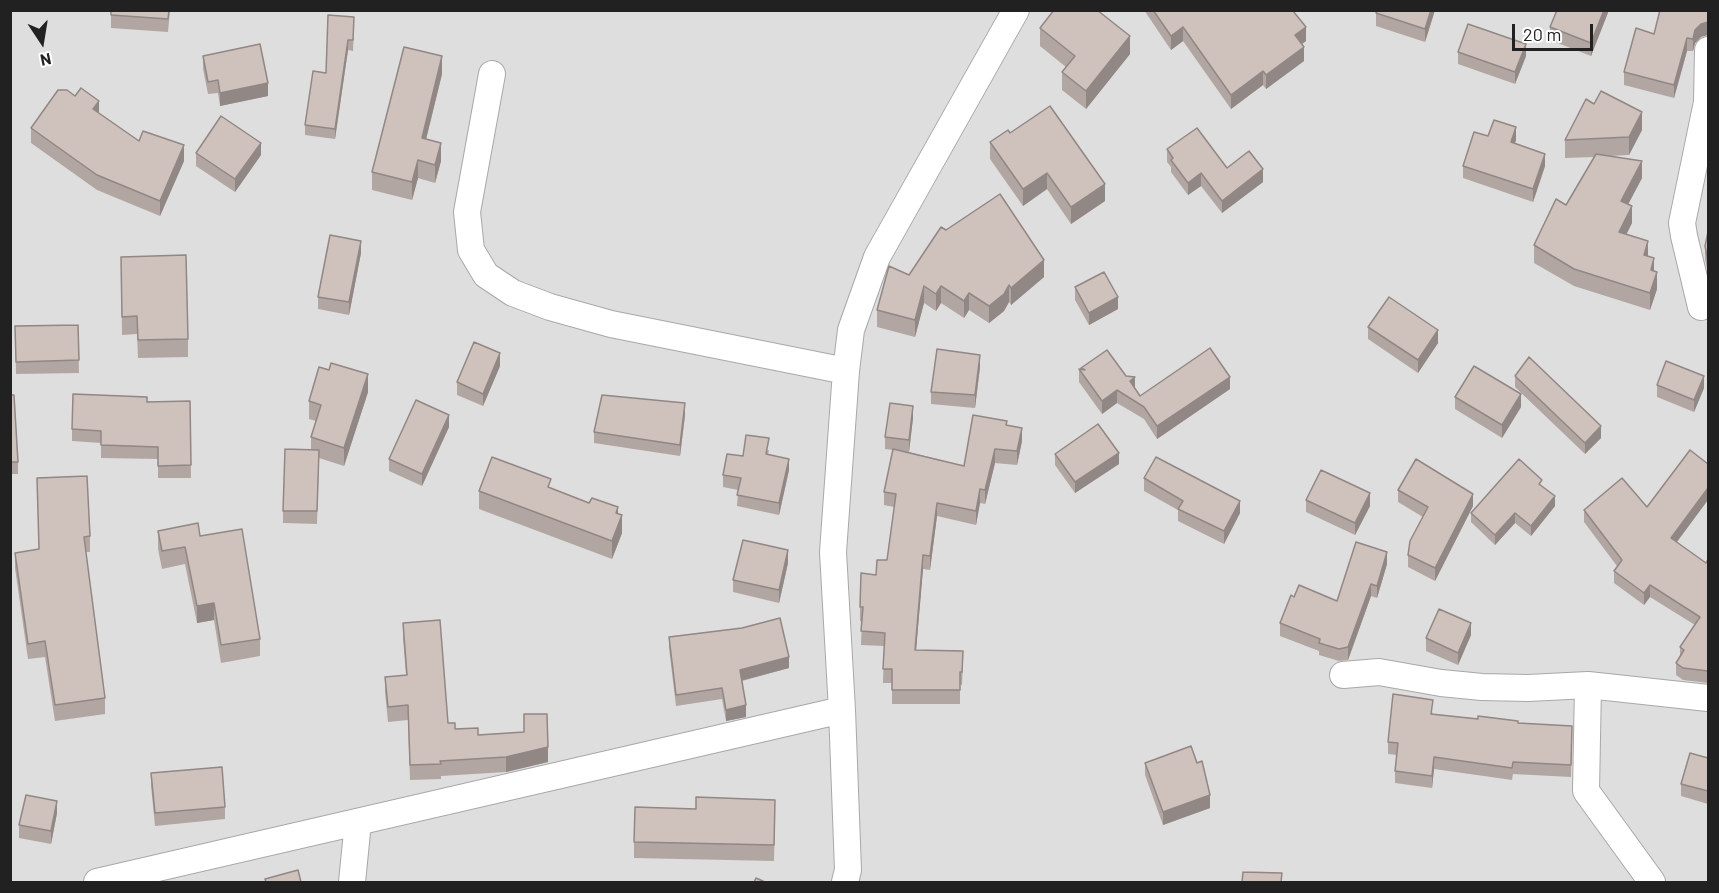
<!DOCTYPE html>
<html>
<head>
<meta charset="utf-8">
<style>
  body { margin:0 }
  #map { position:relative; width:1719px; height:893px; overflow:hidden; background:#f2ece7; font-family:Barlow,sans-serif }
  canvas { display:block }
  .frame { position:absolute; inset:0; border:12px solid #212121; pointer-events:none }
  .north { position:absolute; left:12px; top:12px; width:60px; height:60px; -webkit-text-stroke:4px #fff; paint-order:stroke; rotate:168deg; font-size:16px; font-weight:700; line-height:24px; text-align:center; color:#212121 }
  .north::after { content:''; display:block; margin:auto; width:21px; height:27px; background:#212121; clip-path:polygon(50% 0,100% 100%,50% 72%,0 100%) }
  .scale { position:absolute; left:1512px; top:24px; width:81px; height:27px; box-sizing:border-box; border:3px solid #212121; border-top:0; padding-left:8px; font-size:18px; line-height:21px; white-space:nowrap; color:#212121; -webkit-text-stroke:4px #fff; paint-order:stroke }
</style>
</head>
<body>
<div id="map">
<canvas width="1719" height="893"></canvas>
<div class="frame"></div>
<div class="north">N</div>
<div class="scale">20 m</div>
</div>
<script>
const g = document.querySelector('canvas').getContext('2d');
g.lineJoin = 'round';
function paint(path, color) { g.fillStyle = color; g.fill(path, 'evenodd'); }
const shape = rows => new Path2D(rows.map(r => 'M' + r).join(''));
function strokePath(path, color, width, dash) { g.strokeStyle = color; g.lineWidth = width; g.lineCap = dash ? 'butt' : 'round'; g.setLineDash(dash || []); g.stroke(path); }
const residential = shape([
  [11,11,1708,11,1708,882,11,882]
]);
const minor = shape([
  [492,74,467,212,471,250,486,275,513,293,550,307,611,324,846,371],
  [1701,307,1684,236,1682,223,1707,102,1708,50],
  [1343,675,1379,672,1441,683,1482,687,1528,688,1588,685,1708,698],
  [1588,685,1586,791,1652,882],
  [97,882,842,710],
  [352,882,358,822],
  [845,882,848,870,842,710,833,552,846,371,851,330,877,257,1016,10]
]);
const wall = shape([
  [111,10,170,10,168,32,111,28],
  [1144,10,1292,10,1306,41,1302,44,1304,61,1266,89,1263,85,1231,109,1183,41,1171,50],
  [1435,10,1425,42,1376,26,1376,13],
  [1557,10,1609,10,1591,56,1550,40,1550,27],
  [354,27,353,51,348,50,335,139,305,135,305,125,326,73],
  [1040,28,1130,54,1086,109,1062,90,1062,72,1066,67,1040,46],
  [1654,34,1701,37,1695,43,1693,51,1687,51,1674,98,1624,85,1624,72],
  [1458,52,1526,56,1515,84,1458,64],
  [203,56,268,96,220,106,218,93,208,94,203,69],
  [442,74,426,139,441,161,435,183,418,178,412,200,372,190,372,172],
  [99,113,139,141,184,161,160,216,97,190,31,143,31,128],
  [1642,130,1629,155,1610,156,1642,178,1628,204,1632,223,1626,235,1648,256,1654,271,1657,289,1650,310,1574,286,1534,263,1534,245,1566,205,1594,157,1565,158,1565,140],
  [1010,133,1105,201,1071,224,1047,189,1023,206,990,159,990,142],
  [1488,136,1516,140,1514,144,1545,166,1533,202,1463,178,1463,166],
  [1167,149,1227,168,1263,182,1222,213,1201,186,1188,195,1171,172,1171,167,1167,162],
  [196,153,261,155,235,192,196,166],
  [946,230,1044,277,1011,305,1009,302,1004,311,989,323,969,310,964,318,941,303,936,311,924,303,915,337,877,327,877,310,909,275],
  [1708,232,1708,274,1705,259,1705,246],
  [361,253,349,315,318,309,318,297],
  [121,257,188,339,188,357,138,358,137,334,122,335],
  [1075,287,1118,309,1089,325,1075,300],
  [78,325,79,373,16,374,15,326],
  [1368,327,1438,343,1418,373,1368,339],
  [500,366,483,406,457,395,457,382],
  [980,367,975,408,931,404,931,392],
  [1081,368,1135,389,1140,396,1230,389,1157,439,1144,419,1117,403,1102,414,1079,382,1079,369,1081,370],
  [1515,376,1601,438,1585,454,1515,387],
  [1657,385,1704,388,1694,412,1657,397],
  [368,392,344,466,319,458,317,524,283,523,283,511,311,450,311,437,316,421,309,419,309,401],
  [10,395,18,462,18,474,10,474],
  [1455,397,1521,407,1502,438,1455,409],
  [190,401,191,478,158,478,158,459,101,458,101,443,72,441,72,429,147,402],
  [685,415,680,456,594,443,594,432],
  [913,418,909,452,964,466,1007,425,1022,441,1017,465,995,463,985,504,980,503,976,525,937,516,930,570,923,569,916,650,963,665,962,685,960,685,960,704,892,704,892,683,883,683,884,646,861,645,862,621,860,621,860,607,876,575,887,560,894,507,884,505,884,492,893,450,885,449,885,437],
  [449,427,422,486,389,471,389,459],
  [769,450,768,455,789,470,779,515,737,506,738,490,723,487,723,475,743,456],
  [1055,454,1119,464,1075,493,1055,465],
  [37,478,90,536,90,552,86,552,105,698,105,714,55,721,45,657,28,659,15,568,15,553,39,549],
  [1144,478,1240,513,1224,544,1178,521,1178,510,1144,491],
  [1542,486,1555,506,1531,536,1515,523,1495,545,1471,522,1471,513],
  [551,488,618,514,622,533,612,559,479,509,479,491],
  [1398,490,1473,506,1435,581,1408,567,1408,555,1423,517,1398,502],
  [1306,500,1370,506,1355,535,1306,512],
  [1584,510,1677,542,1706,563,1708,559,1708,683,1683,680,1676,675,1676,663,1680,656,1680,647,1695,625,1650,597,1644,605,1614,583,1614,571,1617,566,1584,522],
  [158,531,200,536,260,639,260,656,221,663,214,620,197,623,185,564,162,569,158,549],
  [788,563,779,603,733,592,733,580],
  [1387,564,1377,598,1371,596,1348,660,1339,661,1319,655,1319,651,1280,636,1280,623,1337,601],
  [403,623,448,723,455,729,478,735,524,732,524,714,548,762,506,772,441,776,441,779,410,780,408,720,388,722,385,692,385,677,406,675,403,638],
  [1471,635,1458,665,1426,651,1426,638],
  [669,637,789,668,742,681,746,717,726,721,722,699,676,706,669,648],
  [1433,712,1432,714,1518,723,1572,726,1571,777,1513,774,1512,780,1434,769,1432,788,1395,783,1395,771,1397,755,1388,754,1388,742],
  [1708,758,1708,804,1681,796,1681,784],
  [1145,763,1210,808,1163,825,1145,775],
  [151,773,225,807,225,819,155,826,151,786],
  [57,813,51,844,19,838,19,825],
  [775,816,774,861,634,858,634,842]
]);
const shadedWall = shape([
  [1431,10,1435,10,1425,42,1425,29],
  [1604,10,1609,10,1591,56,1591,43],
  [1708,22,1708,35,1701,37,1695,43,1693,51,1693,39,1695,30,1701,24],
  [1183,27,1183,41,1171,50,1171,36],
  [1306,27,1306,41,1295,49,1295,35],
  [1130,36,1130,54,1086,109,1086,91],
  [1687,38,1687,51,1674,98,1674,85],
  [348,40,348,50,335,139,335,129],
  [1526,44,1526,56,1515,84,1515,72],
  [1304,47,1304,61,1266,89,1266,75],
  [442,56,442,74,422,156,422,138],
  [1263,71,1263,85,1231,109,1231,95],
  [268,83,268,96,220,106,220,93],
  [99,101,99,117,93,109],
  [12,105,12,117,10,118,10,106],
  [1642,112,1642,130,1629,155,1629,137],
  [1516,127,1516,140,1511,155,1511,142],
  [261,143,261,155,235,192,235,179],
  [441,143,441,161,435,183,435,165],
  [184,145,184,161,160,216,160,201],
  [1545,154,1545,166,1533,202,1533,189],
  [418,160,418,178,412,200,412,182],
  [1642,161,1642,178,1621,218,1621,201],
  [1263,169,1263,182,1222,213,1222,201],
  [1047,173,1047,189,1023,206,1023,189],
  [1201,173,1201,186,1188,195,1188,183],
  [1105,184,1105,201,1071,224,1071,207],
  [1632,206,1632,223,1619,249,1619,232],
  [361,241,361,253,349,315,349,302],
  [1648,241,1648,258,1644,255],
  [1654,258,1654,275,1651,270],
  [1044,260,1044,277,1011,305,1011,288],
  [1657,272,1657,289,1650,310,1650,293],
  [1009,285,1009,302,1004,311,989,323,989,306],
  [924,286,924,303,915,337,915,320],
  [941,286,941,303,936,311,936,294],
  [969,293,969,310,964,318,964,301],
  [1118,297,1118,309,1089,325,1089,313],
  [1438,330,1438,343,1418,373,1418,360],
  [500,353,500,366,483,406,483,394],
  [980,355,980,367,975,408,975,395],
  [368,374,368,392,344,466,344,448],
  [1704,376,1704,388,1694,412,1694,400],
  [1135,377,1135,390,1130,381],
  [1230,377,1230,389,1157,439,1157,426],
  [1117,390,1117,403,1102,414,1102,401],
  [1521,394,1521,407,1502,438,1502,425],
  [685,403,685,415,680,456,680,445],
  [913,406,913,418,909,452,909,440],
  [449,415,449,427,422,486,422,474],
  [1601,426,1601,438,1585,454,1585,443],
  [1022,428,1022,441,1017,465,1017,451],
  [995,449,995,463,985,504,985,490],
  [1119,453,1119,464,1075,493,1075,482],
  [789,459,789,470,779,515,779,503],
  [1708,488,1708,500,1671,550,1671,538],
  [980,489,980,503,976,525,976,511],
  [1370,493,1370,506,1355,535,1355,523],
  [1473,494,1473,506,1435,581,1435,568],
  [1555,496,1555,506,1531,536,1531,526],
  [1240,501,1240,513,1224,544,1224,531],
  [937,503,937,516,930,570,930,556],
  [618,507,618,525,622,515,622,533,612,559,612,541,616,513],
  [1515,513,1515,523,1495,545,1495,535],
  [788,550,788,563,779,603,779,590],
  [1387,552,1387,564,1377,598,1377,586],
  [923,555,923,569,915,663,915,650],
  [1371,584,1371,596,1348,660,1348,647],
  [1650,585,1650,597,1644,605,1644,593],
  [214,603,214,620,197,623,197,606],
  [1471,623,1471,635,1458,665,1458,653],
  [789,657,789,668,740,681,740,670],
  [746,705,746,717,726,721,726,710],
  [548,747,548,762,506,772,506,757],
  [1434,757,1434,769,1432,788,1432,776],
  [1210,795,1210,808,1163,825,1163,812],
  [57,801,57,813,51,844,51,831]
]);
const building = shape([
  [111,10,169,10,168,19,111,15,111,10],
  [1054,10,1097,10,1130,36,1086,91,1062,72,1075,56,1040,28,1054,10],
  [1153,10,1292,10,1293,11,1306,27,1295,35,1304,47,1266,75,1263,71,1231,95,1183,27,1171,36,1153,10],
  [1377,10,1431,10,1425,29,1376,13,1377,10],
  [1557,10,1604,10,1591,43,1550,27,1557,10],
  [1660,10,1708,10,1708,22,1701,24,1695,30,1693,39,1687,38,1674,85,1624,72,1636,28,1654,34,1660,10],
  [328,15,354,17,353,40,348,40,335,129,305,125,313,71,326,73,328,15],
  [1468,24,1526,44,1515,72,1458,52,1468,24],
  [260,44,268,83,220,93,218,80,208,82,203,56,260,44],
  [404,47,442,56,422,138,441,143,435,165,418,160,412,182,372,172,404,47],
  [81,88,99,101,93,109,139,141,143,131,184,145,160,201,97,175,31,128,58,90,67,90,75,96,81,88],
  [1601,91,1642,112,1629,137,1565,140,1586,99,1594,104,1601,91],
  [1050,106,1105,184,1071,207,1047,173,1023,189,990,142,1008,130,1010,133,1050,106],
  [221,116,261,143,235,179,196,153,221,116],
  [1494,120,1516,127,1511,142,1545,154,1533,189,1463,166,1474,132,1488,136,1494,120],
  [1197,128,1227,168,1249,151,1263,169,1222,201,1201,173,1188,183,1171,160,1173,158,1167,149,1197,128],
  [1596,154,1642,161,1621,201,1632,206,1619,232,1648,241,1644,255,1654,258,1651,270,1657,272,1650,293,1574,269,1534,245,1556,199,1566,205,1596,154],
  [1000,194,1044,260,1011,288,1009,285,1004,294,989,306,969,293,964,301,941,286,936,294,924,286,915,320,877,310,889,266,909,275,941,227,946,230,1000,194],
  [1708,232,1708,261,1705,246,1708,232],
  [330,235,361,241,349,302,318,297,330,235],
  [186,255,188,339,138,340,137,316,122,317,121,257,186,255],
  [1104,272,1118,297,1089,313,1075,287,1104,272],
  [1389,297,1438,330,1418,360,1368,327,1389,297],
  [78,325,79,360,16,362,15,326,78,325],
  [474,342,500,353,483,394,457,382,474,342],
  [1210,348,1230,377,1157,426,1144,407,1117,390,1102,401,1079,369,1085,370,1081,368,1107,350,1126,376,1135,377,1130,381,1140,396,1210,348],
  [937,349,980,355,975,395,931,392,937,349],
  [1529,357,1601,426,1585,443,1515,376,1529,357],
  [1666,361,1704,376,1694,400,1657,385,1666,361],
  [331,363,368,374,344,448,311,437,321,405,309,401,319,367,329,370,331,363],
  [1474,366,1521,394,1502,425,1455,397,1474,366],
  [73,394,147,397,147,402,190,401,191,465,158,466,158,447,101,445,101,431,72,429,73,394],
  [10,395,14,395,18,462,10,462,10,395],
  [602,395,685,403,680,445,594,432,602,395],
  [416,400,449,415,422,474,389,459,416,400],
  [890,403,913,406,909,440,885,437,890,403],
  [973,415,1007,421,1006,425,1022,428,1017,451,995,449,985,490,980,489,976,511,937,503,930,556,923,555,915,650,963,651,962,672,960,672,960,690,892,690,892,669,883,669,885,633,861,631,863,607,860,607,861,573,876,575,877,560,887,560,896,494,884,492,893,449,964,466,973,415],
  [1098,424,1119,453,1075,482,1055,454,1098,424],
  [746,435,769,438,766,454,789,459,779,503,737,495,741,478,723,475,727,454,743,456,746,435],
  [285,449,319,450,317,511,283,511,285,449],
  [1690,450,1708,464,1708,488,1671,538,1706,563,1708,559,1708,671,1683,668,1676,663,1684,650,1680,647,1700,617,1650,585,1644,593,1614,571,1622,560,1584,510,1622,478,1647,507,1690,450],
  [492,457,551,479,548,487,589,503,592,498,618,507,616,513,622,515,612,541,479,491,492,457],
  [1156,457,1240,501,1224,531,1178,509,1183,501,1144,478,1156,457],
  [1416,459,1473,494,1435,568,1408,555,1410,541,1428,507,1398,490,1416,459],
  [1519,459,1542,480,1539,484,1555,496,1531,526,1515,513,1495,535,1471,513,1519,459],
  [1321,470,1370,493,1355,523,1306,500,1321,470],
  [87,476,90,536,84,537,105,698,55,705,45,641,28,644,15,553,39,549,37,478,87,476],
  [198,523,200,536,242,529,260,639,221,645,214,603,197,606,185,547,162,551,158,531,198,523],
  [743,540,788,550,779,590,733,580,743,540],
  [1356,542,1387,552,1377,586,1371,584,1348,647,1339,649,1319,643,1320,639,1280,623,1291,595,1294,597,1299,585,1337,601,1356,542],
  [1439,609,1471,623,1458,653,1426,638,1439,609],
  [780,618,789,657,740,670,746,705,726,710,722,688,676,695,669,637,742,628,780,618],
  [440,620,448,723,455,723,455,729,478,728,478,735,524,732,524,714,547,714,548,747,506,757,440,761,441,764,410,765,408,705,388,707,385,677,407,675,403,623,440,620],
  [1393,694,1433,700,1431,714,1478,719,1478,716,1518,721,1518,723,1572,726,1571,765,1513,762,1512,768,1434,757,1432,776,1395,771,1398,743,1388,742,1393,694],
  [1191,746,1197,763,1202,761,1210,795,1163,812,1145,763,1191,746],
  [1690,753,1708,758,1708,791,1681,784,1690,753],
  [222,767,225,807,155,813,151,773,222,767],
  [26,795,57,801,51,831,19,825,26,795],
  [696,797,775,800,774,845,634,842,635,807,696,809,696,797],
  [298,870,301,882,266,882,265,879,298,870],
  [1243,872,1282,873,1281,882,1242,882,1243,872],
  [756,878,765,882,754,882,756,878]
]);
paint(residential, '#dfdede');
strokePath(minor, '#a8a8a8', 28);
strokePath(minor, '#fff', 26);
paint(wall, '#b2a6a2');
paint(shadedWall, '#918784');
paint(building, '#cfc1bc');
strokePath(building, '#918784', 1.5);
</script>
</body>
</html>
